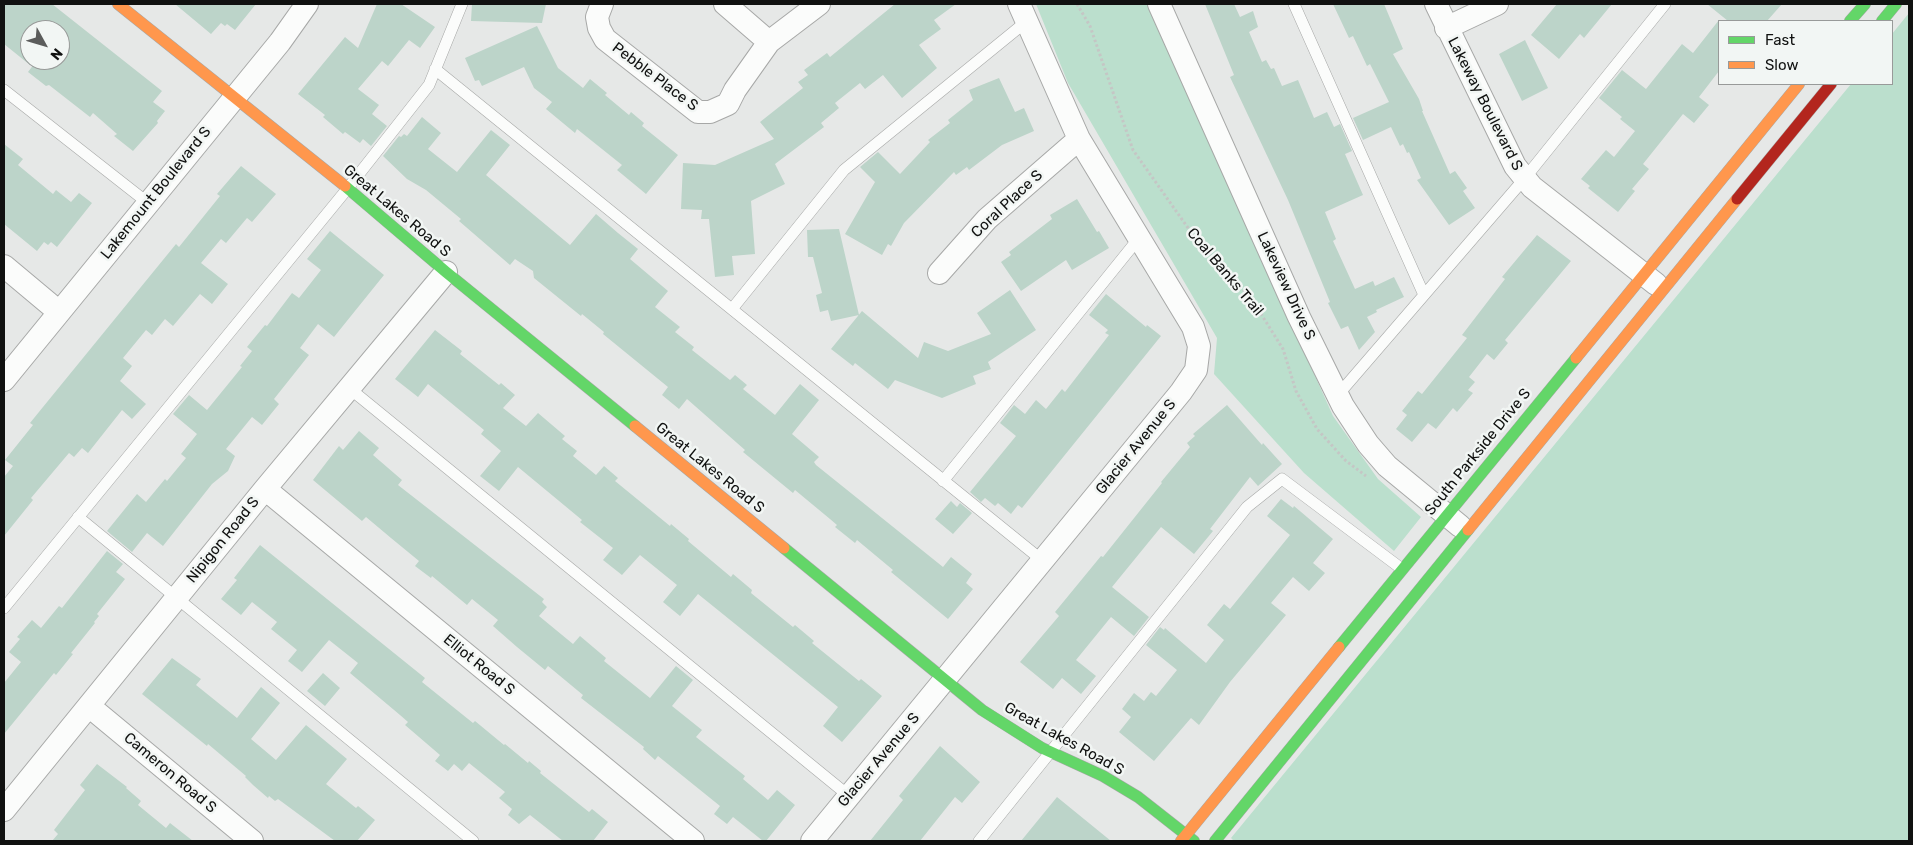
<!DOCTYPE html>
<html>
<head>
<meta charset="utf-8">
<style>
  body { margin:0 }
  #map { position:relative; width:1913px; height:845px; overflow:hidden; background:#e6e8e7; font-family:Rubik,sans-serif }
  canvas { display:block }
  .frame { position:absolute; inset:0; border:5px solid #101110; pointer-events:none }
  .legend { position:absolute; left:1718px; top:20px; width:175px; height:65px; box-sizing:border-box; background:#f2f6f4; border:1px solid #989a99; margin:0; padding:6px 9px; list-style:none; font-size:15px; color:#101110 }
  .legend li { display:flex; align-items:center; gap:10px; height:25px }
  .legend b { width:25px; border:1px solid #989a99 }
  .north { position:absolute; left:20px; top:20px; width:50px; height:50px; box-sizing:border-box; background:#f2f6f4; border:1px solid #989a99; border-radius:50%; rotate:129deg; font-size:14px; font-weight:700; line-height:20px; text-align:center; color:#101110 }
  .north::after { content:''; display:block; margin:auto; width:18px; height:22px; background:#5b5c5b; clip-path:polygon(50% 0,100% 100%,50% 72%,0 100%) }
</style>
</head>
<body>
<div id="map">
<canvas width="1913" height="845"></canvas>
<div class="frame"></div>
<ul class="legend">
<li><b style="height:6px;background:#63d668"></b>Fast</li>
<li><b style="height:6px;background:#ff974d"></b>Slow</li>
</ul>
<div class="north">N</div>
</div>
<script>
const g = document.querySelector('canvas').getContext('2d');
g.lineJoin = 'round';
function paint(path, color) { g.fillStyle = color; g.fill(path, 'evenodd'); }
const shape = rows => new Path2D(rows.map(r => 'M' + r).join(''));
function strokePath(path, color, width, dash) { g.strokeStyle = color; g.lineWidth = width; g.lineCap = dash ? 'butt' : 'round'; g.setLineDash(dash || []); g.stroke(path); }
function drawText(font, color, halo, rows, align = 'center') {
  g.font = font + ' Rubik,sans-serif'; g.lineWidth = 5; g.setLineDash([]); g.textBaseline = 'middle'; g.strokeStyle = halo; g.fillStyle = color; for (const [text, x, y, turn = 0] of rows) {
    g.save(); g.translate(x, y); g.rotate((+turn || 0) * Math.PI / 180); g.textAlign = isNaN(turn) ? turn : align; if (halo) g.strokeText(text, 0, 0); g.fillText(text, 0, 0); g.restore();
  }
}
const green = shape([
  [1036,4,1149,4,1333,416,1378,479,1421,517,1394,551,1304,473,1214,374,1217,338,1068,83],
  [1909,13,1909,841,1234,841,1231,838,1851,84,1892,84,1892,34]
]);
const building = shape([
  [4,4,52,4,162,91,153,102,165,111,157,121,158,123,133,151,114,136,117,134,93,113,90,117,49,85,46,86,28,72,37,60,60,60,60,30,30,30,30,65,4,44],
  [175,4,256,4,235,30,227,24,225,26,221,23,211,34],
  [377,4,401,4,435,27,420,48,409,40,388,66,382,61,358,89,379,105,372,114,387,126,371,146,363,139,360,143,345,132,343,134,323,117,325,115,298,94,345,37,358,48],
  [472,4,546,4,542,23,471,21],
  [895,4,956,4,934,20,941,29,919,45,937,68,902,98,883,75,865,89,860,83,835,103,839,108,821,123,824,127,775,164,785,184,751,201,755,254,732,256,734,275,715,277,709,219,701,219,702,210,681,209,683,163,715,165,774,139,760,122,803,88,798,82,808,75,804,70,827,53,830,57],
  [1205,4,1234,4,1240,17,1253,11,1258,27,1249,32,1262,62,1266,60,1271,69,1274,68,1282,86,1298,80,1314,118,1327,112,1334,127,1340,124,1352,151,1345,154,1363,195,1325,212,1336,239,1333,241,1355,289,1373,281,1375,286,1394,277,1404,297,1376,310,1377,312,1367,317,1375,332,1359,350,1348,326,1341,329,1328,303,1330,302,1288,200,1230,77,1234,75],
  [1333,4,1384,4,1403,49,1393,54,1419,99,1423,111,1422,111,1450,174,1455,171,1467,188,1463,191,1475,208,1449,225,1417,180,1421,178,1409,152,1407,153,1403,144,1400,146,1391,127,1363,140,1353,118,1389,102,1370,64,1367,66,1353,36,1349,38],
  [1557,4,1612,4,1584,38,1580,34,1559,59,1531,35],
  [1707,4,1782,4,1767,21,1728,21],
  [1719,20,1719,71,1699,97,1709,105,1694,123,1683,114,1643,164,1649,169,1632,189,1635,191,1618,212,1588,188,1590,186,1581,179,1606,150,1614,157,1635,131,1620,119,1622,117,1599,98,1622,70,1646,89,1682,44,1693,53],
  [537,26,558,68,583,88,590,79,607,93,605,95,629,115,631,112,644,123,642,126,678,155,646,194,617,170,622,165,577,129,575,133,546,109,552,102,534,88,524,67,482,86,479,80,475,81,465,58],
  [1525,40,1548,88,1522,101,1499,54],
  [999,78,1015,112,1024,108,1034,131,1002,145,969,170,967,167,956,175,954,172,904,223,891,246,888,244,882,255,845,234,875,182,860,167,878,152,900,174,930,142,928,140,950,123,948,120,973,100,969,90],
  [422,117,441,133,428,149,457,172,491,130,510,145,486,175,570,245,596,214,618,233,638,249,630,259,668,291,655,307,680,327,675,332,694,347,692,350,730,380,735,375,747,385,743,389,775,415,800,384,819,400,792,434,819,457,814,462,816,465,943,567,951,557,972,574,966,583,973,589,948,619,891,572,893,570,857,540,855,543,835,527,837,525,830,519,795,490,793,493,743,452,745,450,687,399,679,409,662,395,668,387,603,334,604,332,582,314,581,316,534,278,533,271,515,259,510,265,459,221,461,219,426,190,407,179,383,156,399,136,401,137,404,134,407,136],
  [4,144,23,159,18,165,53,194,56,190,71,202,79,193,92,203,57,247,51,242,48,245,44,242,37,251,4,224],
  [241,166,276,194,252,222,247,218,226,243,221,239,201,263,228,284,212,304,200,294,173,326,165,319,152,335,146,330,123,358,132,366,120,381,146,404,132,419,122,410,88,453,82,448,74,457,69,453,31,498,33,500,4,536,4,477,13,466,5,460,33,425,30,423,43,407,176,244,179,247,220,196,217,194],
  [1077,199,1097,232,1099,231,1109,248,1072,270,1066,260,1021,291,1001,262,1011,255,1009,252,1052,219,1050,215],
  [839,229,859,315,831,321,828,310,820,312,816,295,822,293,813,257,808,257,807,230],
  [330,231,384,275,334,337,318,324,300,348,309,355,274,399,279,404,262,425,252,417,226,449,235,456,228,471,212,484,163,546,147,533,132,552,107,531,137,494,146,502,165,479,167,481,186,458,181,454,197,434,173,414,189,395,207,410,242,367,240,366,252,351,247,347,265,325,267,326,292,293,299,298,321,270,307,259],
  [1537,235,1571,261,1505,340,1508,343,1494,360,1487,354,1469,377,1475,382,1468,390,1473,393,1457,412,1453,408,1436,429,1428,423,1412,442,1396,429,1407,415,1402,411,1418,391,1422,394,1467,338,1462,335,1505,279,1502,277],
  [1010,290,1036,330,988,362,991,369,973,376,976,384,942,398,895,380,888,389,855,363,853,366,831,349,862,311,918,358,924,342,948,351,991,334,977,313],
  [1106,294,1146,327,1147,325,1161,336,1022,508,1018,505,1011,514,998,503,995,506,985,498,981,502,970,492,1016,436,1000,423,1014,405,1025,414,1036,400,1046,409,1062,389,1065,392,1109,335,1105,333,1108,330,1089,315],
  [435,330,462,351,460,354,499,385,501,383,515,395,503,408,526,426,538,413,565,436,562,439,577,451,573,456,596,475,604,466,618,478,615,481,670,526,671,524,689,539,688,541,731,577,733,574,752,590,751,593,793,627,795,625,814,641,812,643,859,681,861,679,882,696,842,742,823,726,838,707,698,594,680,616,663,602,677,585,640,555,622,575,603,560,613,548,580,522,582,520,518,467,499,491,480,476,501,451,481,434,484,430,428,384,418,397,395,379],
  [1227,405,1262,445,1263,443,1282,464,1258,486,1250,477,1210,529,1213,531,1194,554,1161,527,1112,587,1149,617,1134,636,1111,617,1076,660,1096,676,1081,694,1062,678,1053,689,1020,662,1059,616,1055,612,1101,556,1103,557,1162,483,1161,482,1190,447,1187,443,1195,436,1193,434],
  [359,431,379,448,373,455,402,480,398,485,544,599,542,602,547,607,539,616,573,644,580,636,606,658,604,661,650,698,676,666,693,680,672,706,702,730,696,737,745,776,743,779,768,800,777,790,795,805,766,841,763,841,733,817,727,824,714,814,720,806,658,756,655,760,643,749,644,747,581,698,583,695,548,666,545,670,517,647,493,626,498,620,472,599,467,605,432,576,431,578,415,566,419,561,391,538,366,517,362,521,313,480,339,446,343,450],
  [1281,499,1293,508,1294,506,1333,539,1313,563,1325,573,1309,591,1293,577,1271,603,1286,615,1230,682,1199,725,1191,718,1154,761,1119,732,1131,717,1122,709,1134,693,1144,701,1151,692,1156,696,1177,670,1146,645,1160,627,1164,630,1165,628,1206,663,1224,640,1207,625,1224,604,1230,609,1290,535,1267,516],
  [951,501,957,507,960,503,972,513,953,534,935,519],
  [260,545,425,678,422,682,473,723,475,721,504,745,505,744,528,763,529,761,541,771,540,773,589,812,592,809,608,822,593,841,563,841,530,815,519,824,508,815,512,809,499,798,505,792,469,763,462,771,454,764,448,771,435,761,440,755,405,725,408,722,400,715,350,673,358,663,329,640,302,672,288,661,297,650,271,629,277,622,252,602,241,615,221,599,237,580,234,578],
  [107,551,123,564,116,572,125,579,97,614,99,616,94,622,95,623,71,653,73,654,56,675,54,673,4,734,4,683,21,662,9,652,20,639,17,637,32,620,41,628,59,606,62,608],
  [172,658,201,679,196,685,237,718,261,687,280,703,251,739,276,760,306,725,347,759,326,784,356,808,358,806,375,820,357,841,335,841,278,799,275,801,269,796,268,798,253,785,245,777,246,776,208,744,207,746,142,694],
  [323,673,340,688,325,706,307,691],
  [940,746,980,782,962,803,955,797,920,841,870,841,903,800,899,796],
  [97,764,127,787,126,788,141,801,138,805,166,828,170,823,193,841,52,841,58,834,54,830,85,790,80,785],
  [1057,797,1111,841,1021,841]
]);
const path = shape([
  [1077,4,1090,26,1133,150,1193,235,1251,298,1283,349,1296,391,1317,429,1346,461,1366,476]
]);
const lane = shape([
  [1294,4,1424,295],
  [435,69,1043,561],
  [4,90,148,203],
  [732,309,844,170,1027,21],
  [349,388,849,796],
  [1337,396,1525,178,1665,4],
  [943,481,1139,238],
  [78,517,473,841],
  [4,608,348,188,429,85,462,4],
  [979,841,1247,507,1282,479,1402,569]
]);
const street = shape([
  [602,4,597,17,599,28,605,39,698,112,710,112,728,104,735,90,769,42,819,4],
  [725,4,769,42],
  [1159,4,1299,317,1343,406,1368,444,1387,466,1460,526],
  [1436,4,1515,166,1532,187,1656,284],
  [1446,28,1497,4],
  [4,266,59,312],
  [939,273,987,219,1079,139],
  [4,380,280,42,307,4],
  [265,489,693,841],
  [89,706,252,841],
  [4,810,265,489,446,272],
  [812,841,1181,392,1196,370,1199,346,1193,327,1079,139,1019,4]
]);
const fast = shape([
  [1850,21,1865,4],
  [1882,21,1896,4],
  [345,186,446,272,635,426],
  [784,548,982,710,1042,748,1103,776,1138,797,1194,841],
  [1339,647,1576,358],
  [1215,841,1468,530]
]);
const slow = shape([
  [118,4,345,186],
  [1576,358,1799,84],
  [635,426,784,548],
  [1468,530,1737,199],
  [1181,841,1339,647]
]);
const jam = shape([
  [1737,199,1831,84]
]);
const streetNames = [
  ["Pebble Place S",655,77,37],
  ["Lakeway Boulevard S",1485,104,63],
  ["Lakemount Boulevard S",156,193,-51],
  ["Coral Place S",1007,204,-43],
  ["Great Lakes Road S",397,211,40],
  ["Coal Banks Trail",1225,272,50],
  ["Lakeview Drive S",1286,286,65],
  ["Glacier Avenue S",1136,447,-51],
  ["South Parkside Drive S",1478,452,-51],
  ["Great Lakes Road S",710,468,39],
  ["Nipigon Road S",223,540,-51],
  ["Elliot Road S",479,665,39],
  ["Great Lakes Road S",1064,739,29],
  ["Glacier Avenue S",879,760,-50],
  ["Cameron Road S",170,773,40]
];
paint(green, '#bbdfcd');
paint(building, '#bcd4c9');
strokePath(lane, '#a7a8a7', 12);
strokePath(street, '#a7a8a7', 24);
strokePath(fast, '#a7a8a7', 12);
strokePath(slow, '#a7a8a7', 12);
strokePath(jam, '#a7a8a7', 12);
strokePath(path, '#c5c6c5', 3, [2.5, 2.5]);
strokePath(lane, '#fbfcfb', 11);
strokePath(street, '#fbfcfb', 22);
strokePath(fast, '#63d668', 11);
strokePath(slow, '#ff974d', 11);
strokePath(jam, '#b3261e', 11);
drawText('15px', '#101110', '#f2f6f4', streetNames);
</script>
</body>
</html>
